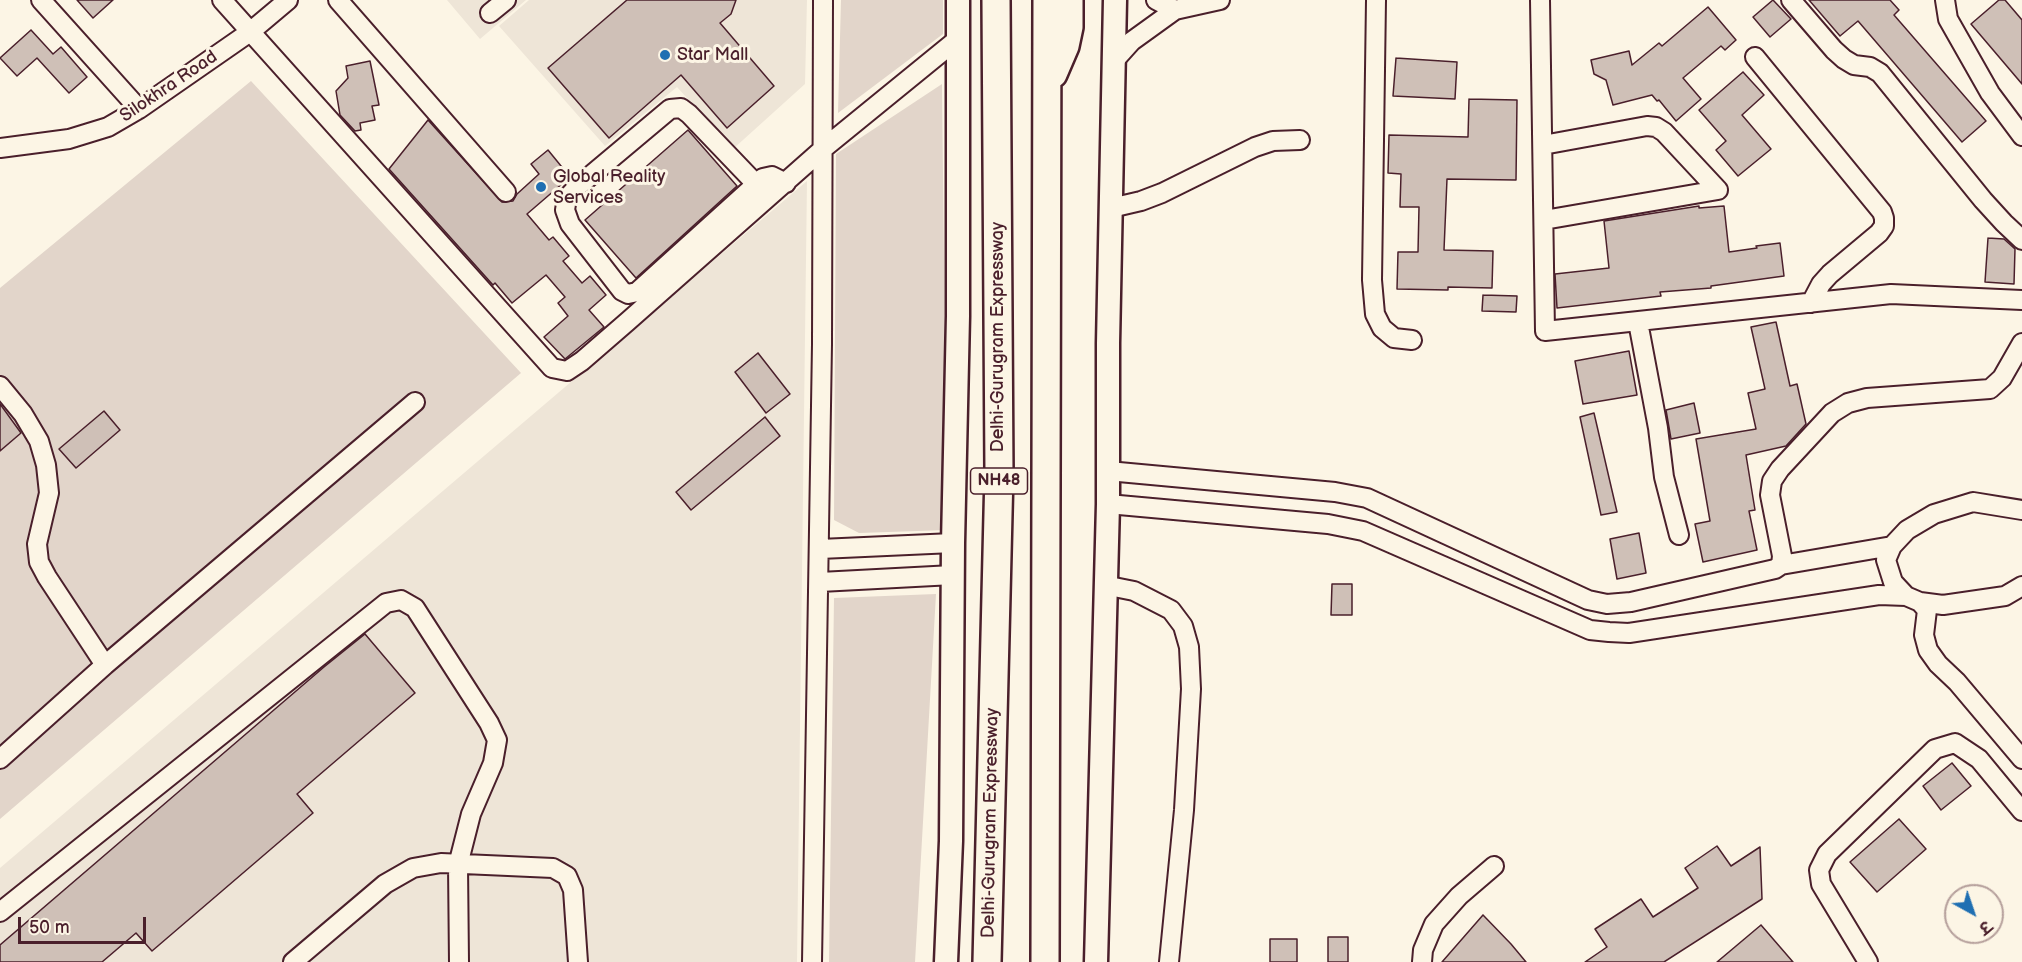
<!DOCTYPE html>
<html>
<head>
<meta charset="utf-8">
<style>
  body { margin:0 }
  #map { position:relative; width:2022px; height:962px; overflow:hidden; background:#fcf5e5; font-family:"Balsamiq Sans","Playpen Sans Deva",sans-serif }
  canvas { display:block }
  .north { position:absolute; left:1944px; top:884px; width:60px; height:60px; box-sizing:border-box; background:#fcf5e5; border:2px solid #b59f9b; border-radius:50%; rotate:140deg; font-size:16px; font-weight:700; line-height:24px; text-align:center; color:#4a1f2b }
  .north::after { content:''; display:block; margin:auto; width:21px; height:27px; background:#1f6fb2; clip-path:polygon(50% 0,100% 100%,50% 72%,0 100%) }
  .scale { position:absolute; left:18px; top:917px; width:128px; height:27px; box-sizing:border-box; border:3px solid #4a1f2b; border-top:0; padding-left:8px; font-size:18px; line-height:21px; white-space:nowrap; color:#4a1f2b; -webkit-text-stroke:4px #fcf5e5; paint-order:stroke }
</style>
</head>
<body>
<div id="map">
<canvas width="2022" height="962"></canvas>
<div class="north">उ</div>
<div class="scale">50 m</div>
</div>
<script>
const g = document.querySelector('canvas').getContext('2d');
g.lineJoin = 'round';
function paint(path, color) { g.fillStyle = color; g.fill(path, 'evenodd'); }
const shape = rows => new Path2D(rows.map(r => 'M' + r).join(''));
function strokePath(path, color, width, dash) { g.strokeStyle = color; g.lineWidth = width; g.lineCap = dash ? 'butt' : 'round'; g.setLineDash(dash || []); g.stroke(path); }
function drawText(font, color, halo, rows, align = 'center') {
  g.font = font + ' "Balsamiq Sans",sans-serif'; g.lineWidth = 6; g.setLineDash([]); g.textBaseline = 'middle'; g.strokeStyle = halo; g.fillStyle = color; for (const [text, x, y, turn = 0] of rows) {
    g.save(); g.translate(x, y); g.rotate((+turn || 0) * Math.PI / 180); g.textAlign = isNaN(turn) ? turn : align; if (halo) g.strokeText(text, 0, 0); g.fillText(text, 0, 0); g.restore();
  }
}
const built = shape([
  [447,0,526,0,480,39],
  [529,0,807,0,805,84,733,149,677,87,605,146,499,26],
  [807,181,797,962,0,962,0,868]
]);
const green = shape([
  [841,0,943,0,943,34,838,113],
  [251,81,521,373,0,819,0,288],
  [942,84,947,530,859,533,834,520,836,154],
  [936,594,915,962,829,962,834,598]
]);
const building = shape([
  [77,0,113,0,93,18,77,0],
  [627,0,736,0,731,14,720,23,774,86,727,128,681,75,609,138,548,68,627,0],
  [1773,0,1791,19,1770,37,1753,17,1773,0],
  [1809,0,1890,0,1899,10,1894,15,1986,121,1962,142,1858,21,1840,36,1809,0],
  [1999,0,2005,0,2022,20,2022,84,1971,24,1999,0],
  [1708,7,1736,40,1725,50,1721,46,1683,78,1701,99,1676,121,1659,100,1657,101,1652,95,1613,105,1606,80,1594,74,1591,60,1629,51,1632,65,1659,43,1662,46,1708,7],
  [31,30,53,54,61,47,87,77,69,93,37,58,17,76,0,58,31,30],
  [1396,58,1457,62,1455,99,1393,96,1396,58],
  [370,61,379,105,372,106,375,120,360,123,361,130,355,131,340,115,336,91,348,78,346,66,370,61],
  [1743,72,1764,95,1742,115,1771,149,1738,176,1716,150,1726,141,1699,110,1743,72],
  [1469,99,1517,100,1516,180,1447,179,1444,250,1493,251,1492,288,1448,287,1448,290,1397,289,1398,252,1418,252,1419,207,1400,207,1401,174,1388,173,1389,135,1468,137,1469,99],
  [428,120,502,202,513,201,517,194,539,174,531,164,548,150,570,177,527,214,549,240,553,237,569,256,563,261,582,283,590,276,606,295,589,310,604,327,565,359,544,337,568,316,558,303,565,297,546,275,512,303,495,283,493,285,389,169,428,120],
  [688,130,737,186,636,278,585,220,688,130],
  [1699,206,1699,208,1724,206,1729,252,1757,248,1756,246,1780,243,1784,276,1711,286,1711,288,1660,292,1661,296,1557,308,1555,274,1609,268,1604,221,1699,206],
  [1988,238,2004,239,2015,249,2014,284,1985,282,1988,238],
  [1483,295,1517,296,1516,312,1482,311,1483,295],
  [1776,322,1790,386,1797,384,1806,424,1786,446,1746,455,1755,510,1749,511,1757,550,1703,562,1695,524,1710,521,1696,439,1756,429,1748,393,1765,389,1751,327,1776,322],
  [1629,351,1637,395,1583,404,1575,361,1629,351],
  [758,353,790,394,766,413,735,372,758,353],
  [1694,403,1700,433,1671,439,1666,410,1694,403],
  [0,404,21,433,0,451,0,404],
  [104,411,120,430,76,468,59,449,104,411],
  [1594,413,1617,512,1601,515,1580,417,1594,413],
  [765,417,780,436,691,510,676,492,765,417],
  [1639,533,1646,573,1617,579,1610,539,1639,533],
  [1332,584,1352,584,1352,615,1331,615,1332,584],
  [365,634,415,693,297,794,313,813,152,951,136,933,102,962,0,962,0,945,324,667,365,634],
  [1952,763,1971,786,1941,810,1923,786,1952,763],
  [1899,819,1926,849,1877,892,1850,862,1899,819],
  [1717,846,1731,866,1760,847,1762,899,1664,962,1585,962,1607,947,1595,929,1641,899,1653,917,1698,888,1685,868,1717,846],
  [1483,915,1511,944,1526,962,1442,962,1483,915],
  [1761,925,1793,962,1717,962,1761,925],
  [1328,937,1348,937,1348,962,1328,962,1328,937],
  [1270,939,1297,939,1297,962,1270,962,1270,939]
]);
const minor = shape([
  [41,0,139,109],
  [222,0,552,368,567,371,582,361,627,322,824,148,959,38],
  [338,0,506,192],
  [1156,0,1175,10],
  [1376,0,1372,280,1375,314,1382,328,1394,338,1412,340],
  [1540,0,1545,331,1891,294,2022,300],
  [1791,0,1834,50,1844,59,1854,65,1870,67,1880,73,1983,200,2004,223,2022,240],
  [1945,0,1948,19,1990,93,2022,136],
  [490,13,506,0],
  [1755,57,1882,212,1884,218,1884,226,1879,233,1830,274,1821,284,1811,303],
  [1114,61,1132,41,1175,10,1220,0],
  [1543,145,1647,126,1656,127,1664,132,1718,190],
  [0,148,69,139,108,127,139,109,250,32,288,0],
  [756,184,689,114,681,108,670,109,577,187,567,198,565,210,570,224,622,291,628,294,637,292,763,178,772,176,786,183],
  [1111,208,1141,201,1162,193,1255,147,1273,141,1300,140],
  [1544,220,1718,190],
  [1638,322,1658,428,1664,477,1679,535],
  [0,386,23,414,39,441,46,465,49,493,37,544,39,562,47,577,105,665],
  [1108,471,1335,492,1367,498,1588,600,1607,604,1631,602,1775,569,1781,565,1892,546],
  [1108,504,1328,524,1363,531,1590,630,1609,632,1629,633,1879,595,1906,596,1920,602,1943,605,2005,596,2022,586],
  [820,549,953,543],
  [1781,565,1782,556,1770,495,1772,481,1780,469,1832,413,1848,403,1867,398,1990,389,2002,378,2022,343],
  [820,582,953,575],
  [1104,585,1134,591,1171,610,1183,626,1189,647,1191,689,1184,810,1169,962],
  [1906,596,1893,582,1886,560,1892,546,1907,530,1934,514,1973,502,2022,510],
  [1920,602,1927,610,1924,635,1928,650,1938,664,1957,682,2022,759],
  [0,759,105,665,415,402],
  [0,912,386,603,401,600,415,608,489,723,497,740,493,763,471,814,458,865,459,962],
  [293,962,385,884,413,868,441,863,553,868,567,876,573,890,578,962],
  [812,962,822,344,823,0],
  [1422,962,1423,950,1434,924,1459,896,1494,866],
  [1868,962,1821,884,1819,870,1827,854,1935,749,1955,743,1979,759,2022,811]
]);
const major = shape([
  [946,962,951,841,953,543,958,316,958,0],
  [1096,962,1108,504,1108,343,1115,0]
]);
const highway = shape([
  [1053,74,1065,46,1069,27,1069,0],
  [987,962,999,473,996,0],
  [1045,962,1047,0]
]);
const markers = [
  [665,55,6,"#1f6fb2"],
  [541,187,6,"#1f6fb2"]
];
const shields = [
  [999,481,57]
];
const shieldNames = [
  ["NH48",999,481]
];
const poiNames = [
  ["Star Mall",677,55],
  ["Global Reality",553,177],
  ["Services",553,198]
];
const streetNames = [
  ["Silokhra Road",169,87,-34],
  ["Delhi-Gurugram Expressway",998,337,-90],
  ["Delhi-Gurugram Expressway",991,823,-89]
];
paint(built, '#eee5d7');
paint(green, '#e2d5ca');
paint(building, '#cfc0b7');
strokePath(building, '#4a1f2b', 1.5);
strokePath(minor, '#4a1f2b', 22);
strokePath(major, '#4a1f2b', 27);
strokePath(highway, '#4a1f2b', 32);
strokePath(minor, '#fcf5e5', 18);
strokePath(major, '#fcf5e5', 22);
strokePath(highway, '#fcf5e5', 27);
for (const [x, y, r, color] of markers) { const dot = new Path2D(); dot.arc(x, y, r, 0, 2 * Math.PI); g.fillStyle = color; g.fill(dot); strokePath(dot, '#fcf5e5', 2); }
for (const [x, y, w] of shields) { const box = new Path2D(); box.roundRect(x - w / 2, y - 13, w, 26, 4.5); g.fillStyle = '#fcf5e5'; g.fill(box); strokePath(box, '#4a1f2b', 1.5); }
drawText('bold 16px', '#4a1f2b', null, shieldNames);
drawText('18px', '#4a1f2b', '#fcf5e5', poiNames, 'left');
drawText('18px', '#4a1f2b', '#fcf5e5', streetNames);
</script>
</body>
</html>
